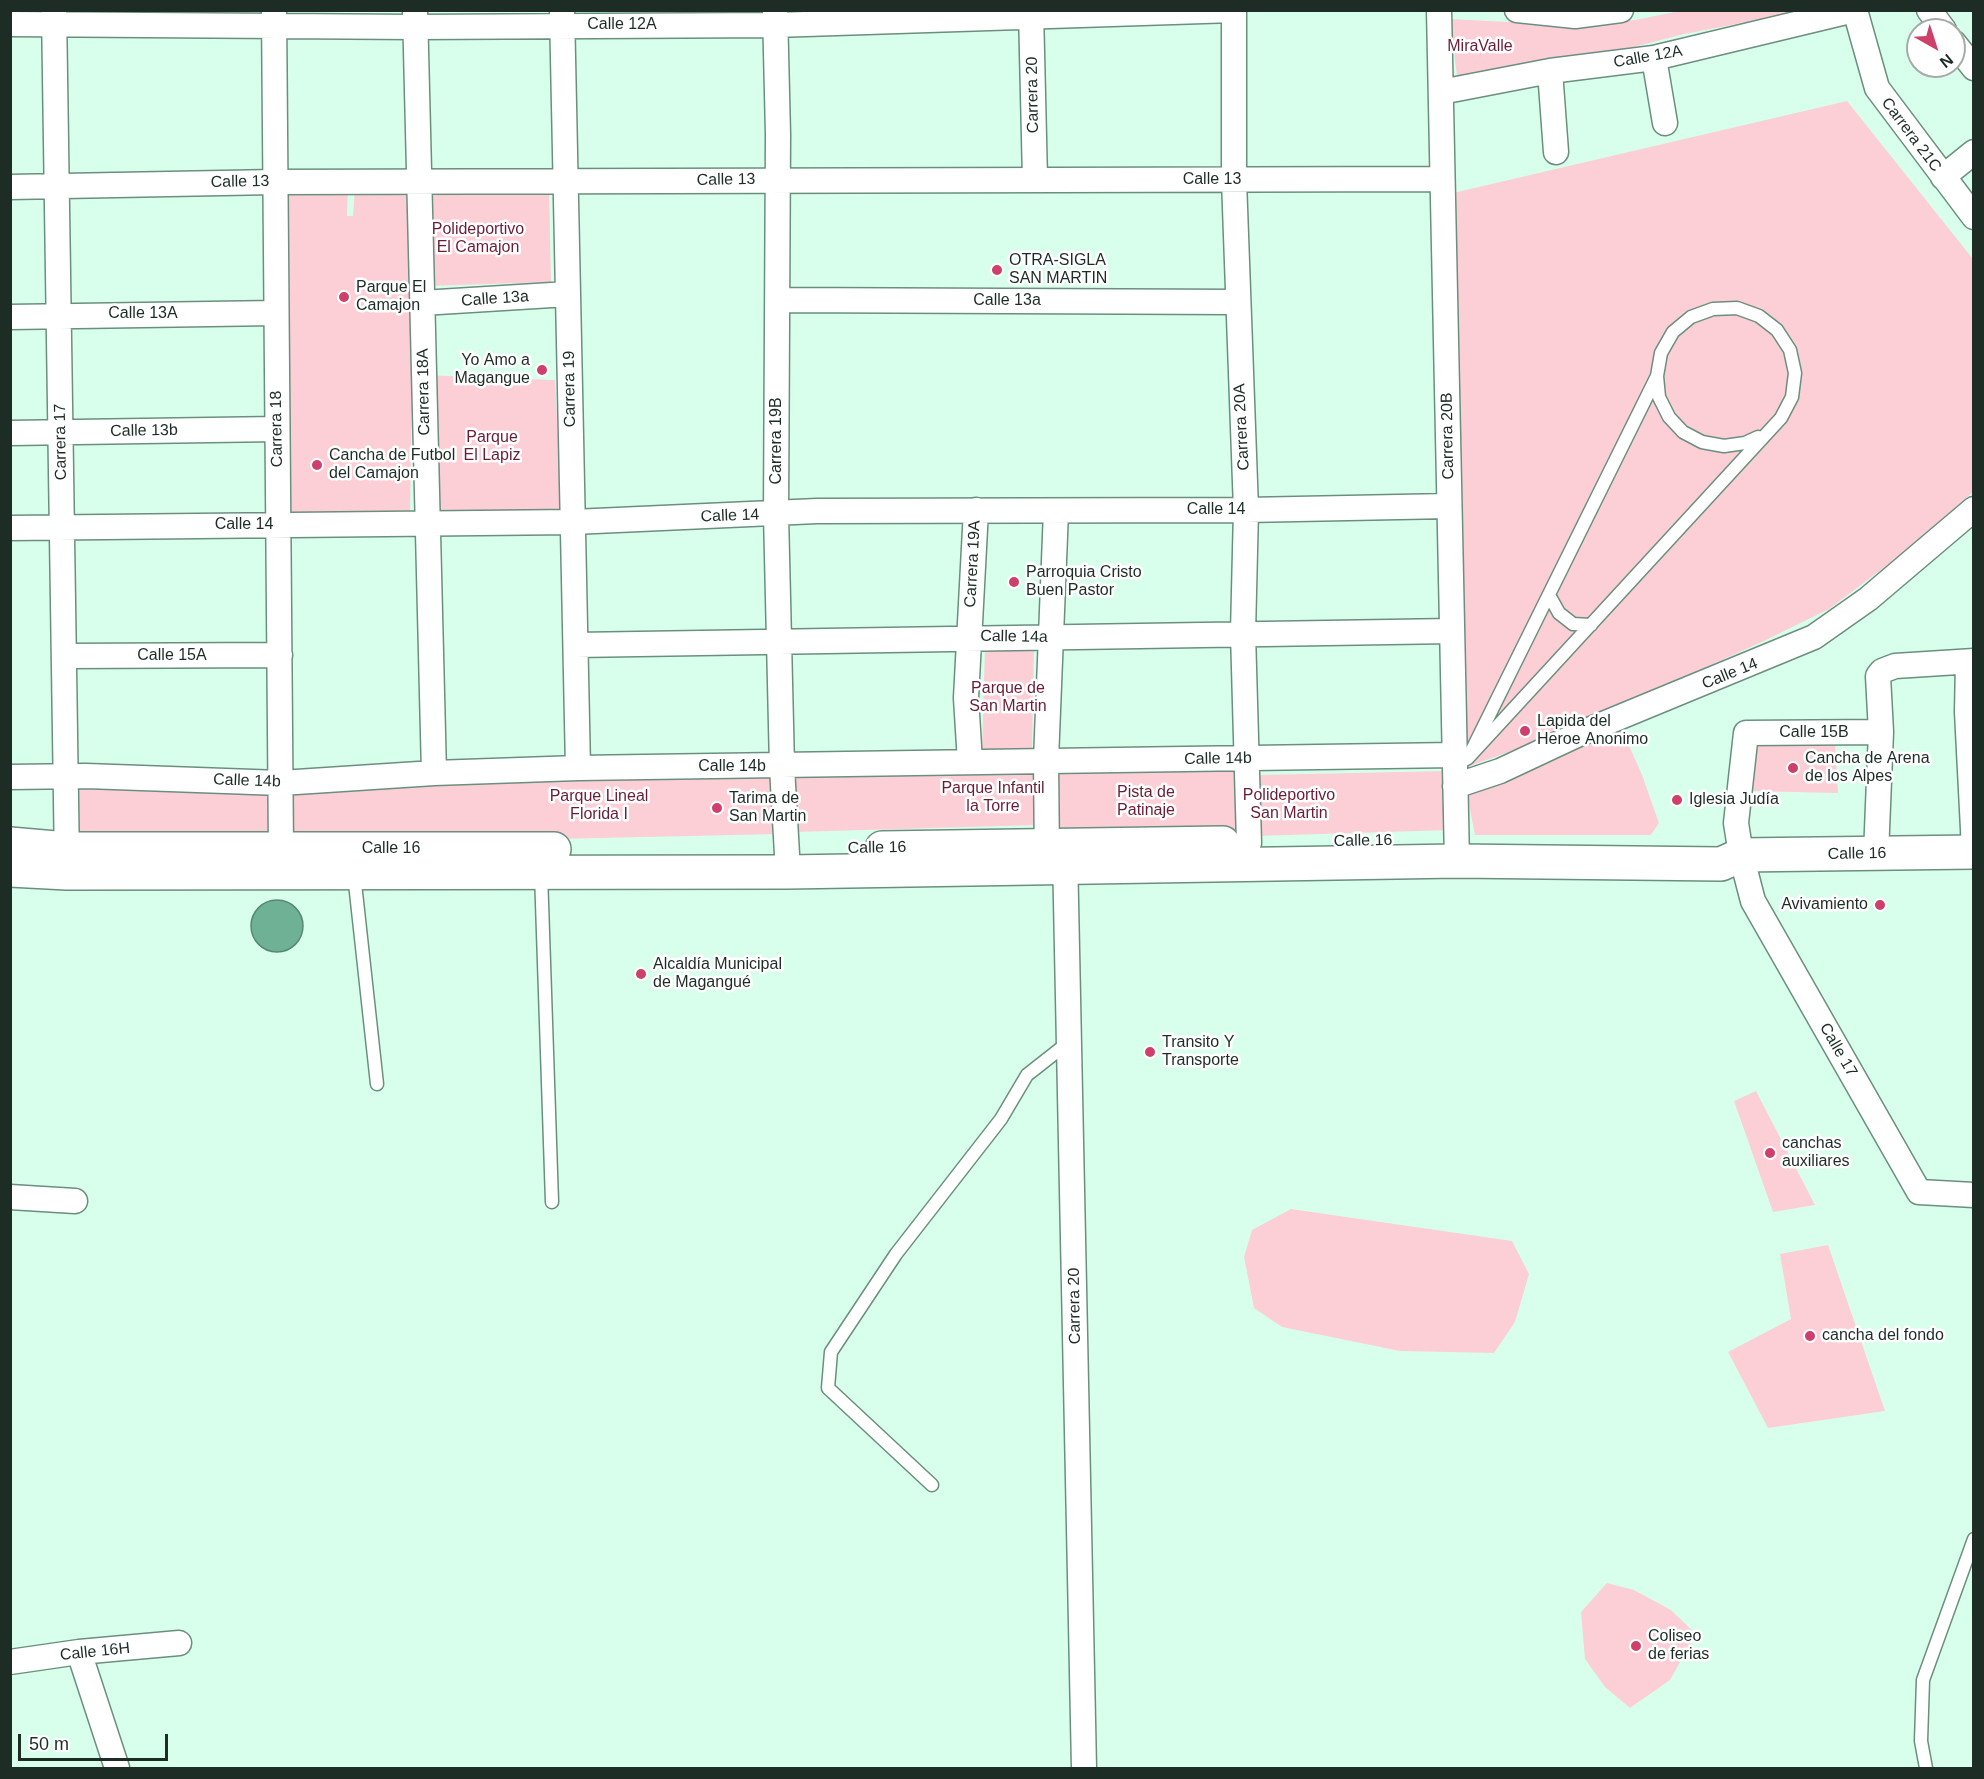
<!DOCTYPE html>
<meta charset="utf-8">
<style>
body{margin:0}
#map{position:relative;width:1984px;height:1779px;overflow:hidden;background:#d8ffec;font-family:Arial,sans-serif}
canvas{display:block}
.frame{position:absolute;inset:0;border:12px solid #1d2c25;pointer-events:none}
.north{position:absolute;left:1906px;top:18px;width:60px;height:60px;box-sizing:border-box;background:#fff;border:2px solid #a5aba8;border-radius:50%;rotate:141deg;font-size:16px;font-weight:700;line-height:24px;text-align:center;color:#1d2c25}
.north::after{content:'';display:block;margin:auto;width:21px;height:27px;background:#ce406b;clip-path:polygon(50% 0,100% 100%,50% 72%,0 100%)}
.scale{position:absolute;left:18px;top:1734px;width:150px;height:27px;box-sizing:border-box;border:3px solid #1d2c25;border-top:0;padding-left:8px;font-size:18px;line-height:21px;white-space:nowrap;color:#1d2c25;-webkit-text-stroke:4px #fff;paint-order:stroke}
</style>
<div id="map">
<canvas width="1984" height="1779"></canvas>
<div class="frame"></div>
<div class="north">N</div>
<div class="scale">50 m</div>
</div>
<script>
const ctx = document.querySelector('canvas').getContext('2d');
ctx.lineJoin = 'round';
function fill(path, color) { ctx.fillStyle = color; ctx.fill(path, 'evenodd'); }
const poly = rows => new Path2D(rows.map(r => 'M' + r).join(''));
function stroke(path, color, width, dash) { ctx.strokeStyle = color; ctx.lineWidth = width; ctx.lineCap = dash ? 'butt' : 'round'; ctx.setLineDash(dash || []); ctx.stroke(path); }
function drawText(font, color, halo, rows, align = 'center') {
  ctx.font = font + ' Arial,sans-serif'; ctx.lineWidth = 5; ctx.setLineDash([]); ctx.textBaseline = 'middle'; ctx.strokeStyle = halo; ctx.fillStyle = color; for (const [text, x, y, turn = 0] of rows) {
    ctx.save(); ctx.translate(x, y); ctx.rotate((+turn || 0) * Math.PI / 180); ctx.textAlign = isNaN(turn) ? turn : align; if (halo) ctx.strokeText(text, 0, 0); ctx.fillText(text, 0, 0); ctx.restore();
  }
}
fill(poly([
 [1680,11,1805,11,1684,34,1595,57,1457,76,1450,19,1567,25,1635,20],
 [1847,101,1973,259,1973,492,1898,557,1829,609,1764,641,1558,734,1462,769,1453,193],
 [275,185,348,187,347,216,353,216,355,187,415,186,410,516,286,518],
 [549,190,551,282,427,286,422,196],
 [422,375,555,380,562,514,429,523],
 [985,647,1034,648,1032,752,982,751],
 [1620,725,1642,775,1659,823,1651,835,1475,835,1466,789],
 [1835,743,1838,793,1749,791,1750,744],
 [1238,762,1239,814,1234,840,1054,842,1053,764],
 [1037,768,1037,825,795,832,795,777],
 [1446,771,1451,830,1257,836,1258,775],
 [775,773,779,834,286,845,75,842,72,784],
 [1756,1091,1815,1205,1773,1212,1734,1101],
 [1291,1209,1512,1241,1529,1274,1515,1322,1494,1353,1400,1351,1282,1327,1254,1308,1244,1257,1252,1230],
 [1828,1245,1885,1411,1768,1428,1728,1352,1791,1319,1780,1254],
 [1607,1583,1634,1590,1671,1610,1696,1634,1670,1680,1630,1708,1605,1687,1585,1659,1581,1612]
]), '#fccfd7');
const water = poly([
 '251 926a26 26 0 1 1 52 0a26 26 0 1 1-52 0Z'
]);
fill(water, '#6fb194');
stroke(water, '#568973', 1.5);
const service = poly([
 [1657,376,1659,397,1669,417,1683,432,1702,442,1724,446,1745,443,1758,437],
 [1549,595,1559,613,1573,624,1591,625],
 [1454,766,1468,758,1781,418,1792,397,1795,373,1790,350,1777,330,1759,316,1737,308,1713,309,1691,317,1673,332,1661,353,1657,376,1468,758],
 [541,873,552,1202],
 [354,874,377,1084],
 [932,1485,828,1388,831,1352,896,1254,1001,1119,1027,1075,1069,1042],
 [1926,1768,1921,1741,1923,1680,1974,1539]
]);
const minor = poly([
 [54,10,67,865],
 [274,10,281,848],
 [415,10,434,773],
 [562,10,578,768],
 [775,10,778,135,776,514,782,767,788,872],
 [1031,10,1035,180],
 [1439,10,1457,861],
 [1517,10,1575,16,1621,10],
 [1855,10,1877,88,1974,217],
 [1929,10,1944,30],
 [10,24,415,27,775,25,1234,10,1234,180,1246,510,1243,633,1249,843],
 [1954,43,1974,68],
 [1654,58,1665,123],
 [1550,71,1556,152],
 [1441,92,1550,71,1654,58,1854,10],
 [1943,177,1974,152],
 [10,187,275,182,1442,179],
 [778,300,1237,302],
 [422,303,568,294],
 [10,317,276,313],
 [10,433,277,429],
 [10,528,573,522,817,511,1246,510,1449,506],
 [576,645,1452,631],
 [64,656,280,655],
 [1968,662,1967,712,1974,849],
 [1881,732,1746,733,1736,823,1741,855,1753,901,1919,1192,1974,1195],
 [970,762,966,698,976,510],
 [10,777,86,776,281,783,434,773,578,768,1454,755],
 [1455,786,1500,771,1579,734,1814,637,1868,599,1974,509],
 [1065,853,1084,1768],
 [1876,854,1881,732,1878,676,1882,671,1895,666,1974,661],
 [1047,860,1046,760,1056,511],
 [10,1197,75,1201],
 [79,1652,117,1768],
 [10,1662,79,1652,179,1643]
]);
const trunk = poly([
 [10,844,67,849,554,849],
 [882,848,1223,843],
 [10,870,67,873,788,872,1457,861,1721,864,1741,855,1974,852]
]);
stroke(service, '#6b8f7e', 15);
stroke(minor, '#6b8f7e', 27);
stroke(trunk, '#6b8f7e', 36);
stroke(service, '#fff', 12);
stroke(minor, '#fff', 24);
stroke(trunk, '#fff', 33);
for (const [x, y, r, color] of [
 [997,270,6,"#ce406b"],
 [344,297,6,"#ce406b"],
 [542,370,6,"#ce406b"],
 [317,465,6,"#ce406b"],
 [1014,582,6,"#ce406b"],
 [1525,731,6,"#ce406b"],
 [1793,768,6,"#ce406b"],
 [1677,800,6,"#ce406b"],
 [717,808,6,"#ce406b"],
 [1880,905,6,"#ce406b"],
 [641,974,6,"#ce406b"],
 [1150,1052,6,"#ce406b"],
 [1770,1153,6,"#ce406b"],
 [1810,1336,6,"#ce406b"],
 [1636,1646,6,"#ce406b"]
]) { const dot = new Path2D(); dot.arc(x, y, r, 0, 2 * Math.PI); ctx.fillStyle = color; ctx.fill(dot); stroke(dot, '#fff', 2); }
drawText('16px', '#1d2c25', '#fff', [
 ["Calle 12A",622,25],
 ["Calle 12A",1648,57,-10],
 ["Carrera 20",1033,95,-91],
 ["Carrera 21C",1911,135,53],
 ["Calle 13",726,180,-1],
 ["Calle 13",1212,180],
 ["Calle 13",240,182,-1],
 ["Calle 13a",495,299,-4],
 ["Calle 13a",1007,301],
 ["Calle 13A",143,314],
 ["Carrera 19",570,389,-91],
 ["Carrera 18A",424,392,-91],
 ["Carrera 20A",1242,427,-93],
 ["Carrera 18",277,429,-91],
 ["Calle 13b",144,431,-1],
 ["Carrera 20B",1448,436,-91],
 ["Carrera 19B",777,441,-90],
 ["Carrera 17",61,442,-91],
 ["Calle 14",1216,510],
 ["Calle 14",730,516,-2],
 ["Calle 14",244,525],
 ["Carrera 19A",973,564,-87],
 ["Calle 14a",1014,637,1],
 ["Calle 15A",172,656],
 ["Calle 14",1730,674,-22],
 ["Calle 15B",1814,733],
 ["Calle 14b",1218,759,-1],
 ["Calle 14b",732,767],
 ["Calle 14b",247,781,2],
 ["Calle 16",1363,841,-1],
 ["Calle 16",877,848,-1],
 ["Calle 16",391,849],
 ["Calle 16",1857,854,-1],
 ["Calle 17",1838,1050,60],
 ["Carrera 20",1075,1306,-91],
 ["Calle 16H",95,1652,-6]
]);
drawText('16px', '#6a1d34', '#fff', [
 ["MiraValle",1480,47],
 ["Polideportivo",478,230],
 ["El Camajon",478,248],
 ["Parque",492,438],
 ["El Lapiz",492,456],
 ["Parque de",1008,689],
 ["San Martin",1008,707],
 ["Parque Infantil",993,789],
 ["la Torre",993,807],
 ["Pista de",1146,793],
 ["Patinaje",1146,811],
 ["Polideportivo",1289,796],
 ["San Martin",1289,814],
 ["Parque Lineal",599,797],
 ["Florida I",599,815]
]);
drawText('16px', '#1d2c25', '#fff', [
 ["OTRA-SIGLA",1009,261],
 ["SAN MARTIN",1009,279],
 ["Parque El",356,288],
 ["Camajon",356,306],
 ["Yo Amo a",530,361,"right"],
 ["Magangue",530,379,"right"],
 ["Cancha de Futbol",329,456],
 ["del Camajon",329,474],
 ["Parroquia Cristo",1026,573],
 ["Buen Pastor",1026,591],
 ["Lapida del",1537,722],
 ["Heroe Anonimo",1537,740],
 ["Cancha de Arena",1805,759],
 ["de los Alpes",1805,777],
 ["Tarima de",729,799],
 ["San Martin",729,817],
 ["Iglesia Judía",1689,800],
 ["Avivamiento",1868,905,"right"],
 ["Alcaldía Municipal",653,965],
 ["de Magangué",653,983],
 ["Transito Y",1162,1043],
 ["Transporte",1162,1061],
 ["canchas",1782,1144],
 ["auxiliares",1782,1162],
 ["cancha del fondo",1822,1336],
 ["Coliseo",1648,1637],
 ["de ferias",1648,1655]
], 'left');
</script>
